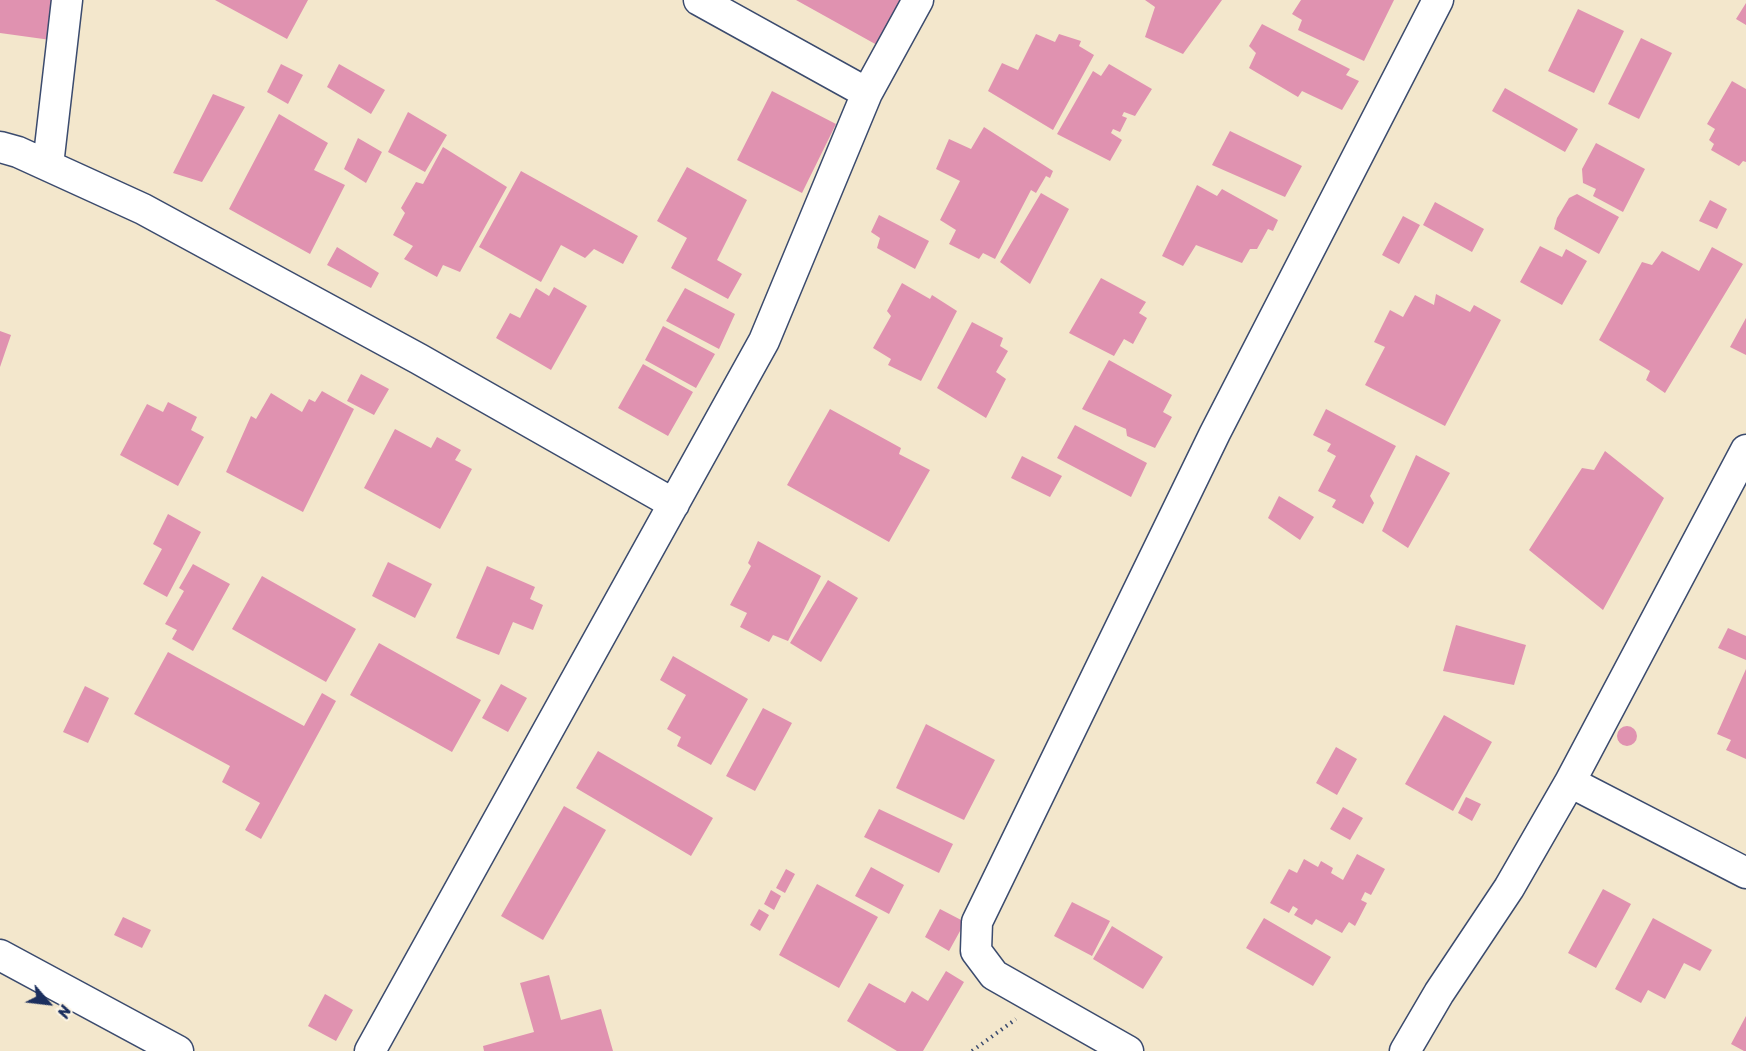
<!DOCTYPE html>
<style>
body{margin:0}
#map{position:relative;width:1746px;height:1051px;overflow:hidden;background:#f3e7cc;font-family:Sriracha,sans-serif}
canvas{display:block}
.north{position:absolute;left:18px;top:973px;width:60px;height:60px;-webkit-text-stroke:4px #fcf5e5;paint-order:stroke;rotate:118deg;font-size:16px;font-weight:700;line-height:24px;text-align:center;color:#1b2f5e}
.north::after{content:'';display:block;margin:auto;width:21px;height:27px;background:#1b2f5e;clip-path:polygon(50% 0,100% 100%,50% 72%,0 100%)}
</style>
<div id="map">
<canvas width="1746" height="1051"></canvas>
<div class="north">N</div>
</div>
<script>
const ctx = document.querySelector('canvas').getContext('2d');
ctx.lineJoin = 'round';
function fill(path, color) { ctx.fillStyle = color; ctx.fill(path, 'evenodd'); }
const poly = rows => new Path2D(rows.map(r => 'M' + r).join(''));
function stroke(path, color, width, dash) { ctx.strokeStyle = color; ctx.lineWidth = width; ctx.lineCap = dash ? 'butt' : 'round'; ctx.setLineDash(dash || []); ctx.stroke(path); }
fill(poly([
 [0,0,63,0,58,41,0,33],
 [215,0,308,0,287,39],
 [796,0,902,0,877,45],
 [1145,0,1222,0,1183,54,1145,37,1155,7],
 [1301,0,1394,0,1364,61,1298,30,1302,20,1292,14],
 [1746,3,1746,25,1736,19],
 [1578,9,1624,31,1594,93,1548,71],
 [1262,24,1350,69,1346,75,1359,81,1342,110,1302,91,1298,97,1249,68,1256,53,1249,46],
 [1036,34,1055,42,1059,34,1081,41,1079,46,1094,55,1053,130,988,91,1002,63,1018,70],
 [1641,38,1672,53,1639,119,1608,104],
 [281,64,303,75,288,104,267,92],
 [339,64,385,90,371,114,327,87],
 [1109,64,1152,89,1135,116,1124,112,1122,116,1127,118,1120,132,1113,129,1111,133,1122,140,1110,161,1057,134,1093,71,1101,76],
 [1732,81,1746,89,1746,162,1743,161,1739,166,1711,150,1714,144,1709,140,1715,129,1707,124],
 [1505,88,1578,129,1565,152,1492,111],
 [772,91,836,124,802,193,737,160],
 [213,94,245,107,202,182,173,173],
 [408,112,447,135,425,172,388,152],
 [279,114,328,143,314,170,345,185,310,254,229,209],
 [984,127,1053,171,1050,178,1046,176,1036,193,1031,190,995,259,983,253,979,259,949,244,956,230,940,220,960,181,936,169,949,139,971,149],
 [1230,131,1302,166,1285,197,1212,165],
 [358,138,382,152,366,183,344,169],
 [1596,143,1645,169,1623,212,1593,196,1596,189,1583,183,1582,169],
 [443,147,507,187,460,272,443,265,437,277,404,259,413,246,393,235,405,213,401,208,416,182,423,184],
 [687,167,747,200,717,260,742,274,728,299,671,268,687,238,657,221],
 [521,171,638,236,623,264,594,249,585,258,561,245,541,282,479,247],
 [1197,185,1217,196,1222,189,1278,220,1273,231,1268,229,1257,249,1250,249,1242,263,1196,245,1183,266,1162,256],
 [1041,193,1069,209,1030,284,1000,262],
 [1577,194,1619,217,1599,254,1554,229,1557,218,1569,198],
 [1710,200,1727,209,1717,229,1699,221],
 [1435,202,1484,229,1472,252,1423,225],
 [879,215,929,241,915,269,877,248,880,238,871,232],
 [1403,216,1420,225,1399,264,1382,255],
 [1540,246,1562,257,1566,249,1587,261,1562,305,1520,282],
 [337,247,379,273,371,288,327,265],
 [1712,247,1743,264,1665,393,1646,380,1650,371,1599,340,1642,262,1652,265,1662,251,1699,271],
 [1101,278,1146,302,1139,313,1147,318,1133,344,1124,339,1114,356,1069,333],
 [902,283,930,299,932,295,957,311,921,381,888,365,891,359,873,348,891,316,887,311],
 [554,287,587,306,551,370,496,338,510,313,520,318,536,288,549,296],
 [685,288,735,314,719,349,666,321],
 [1436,294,1470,312,1474,305,1501,320,1445,426,1365,385,1385,347,1374,342,1390,310,1403,317,1415,295,1434,305],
 [1746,318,1746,355,1730,347],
 [972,322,1003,338,1000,346,1008,351,996,372,1006,379,986,418,937,388],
 [663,326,715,354,696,388,645,360],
 [0,331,11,335,0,367],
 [1109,360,1172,395,1163,412,1172,417,1155,448,1127,436,1126,429,1082,409],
 [643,364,693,392,668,436,618,408],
 [361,374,389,389,374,415,347,401],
 [322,391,354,409,303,512,226,472,251,416,256,419,271,393,302,412,309,399,315,402],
 [168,402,197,417,191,430,204,437,178,486,120,455,147,404,163,412],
 [830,409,901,448,899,454,930,470,889,542,787,485],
 [1326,409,1396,446,1370,496,1374,503,1363,524,1332,507,1336,500,1318,491,1336,456,1327,451,1331,444,1313,435],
 [1075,425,1147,463,1131,497,1057,458],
 [395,429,431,448,437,437,461,450,455,460,472,469,440,529,364,488],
 [1605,451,1664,498,1603,610,1529,550,1582,468,1594,470],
 [1416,455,1450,473,1408,548,1382,531],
 [1022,456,1062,476,1050,497,1011,478],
 [1279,496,1314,517,1300,540,1268,518],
 [168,514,201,532,167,597,143,584,162,549,153,544],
 [758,541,821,576,788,641,773,635,769,642,740,627,747,613,730,605,751,566,748,563],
 [388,562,432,584,415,618,372,596],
 [193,564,230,584,193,651,172,639,177,630,165,624,184,591,179,588],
 [487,566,535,587,530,599,543,605,533,630,513,622,499,655,456,638],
 [262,576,356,629,326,682,232,629],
 [828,580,858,598,821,662,790,643],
 [1456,625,1526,645,1514,685,1443,671],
 [1728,628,1746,636,1746,660,1718,648],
 [379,643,481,700,452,752,350,695],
 [168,652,304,726,322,693,336,701,261,839,245,830,260,803,222,782,230,766,134,714],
 [673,656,748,699,711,765,677,746,681,737,667,729,686,695,660,680],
 [1746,669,1746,759,1726,750,1731,740,1717,734],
 [501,684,527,698,508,732,482,718],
 [85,686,109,698,88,743,63,732],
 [763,708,792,723,755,791,726,776],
 [1444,715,1492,742,1453,811,1405,784],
 [926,724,995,760,964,820,896,788],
 '1617 736a10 10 0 1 1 20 0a10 10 0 1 1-20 0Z',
 [1336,747,1357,759,1337,795,1316,783],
 [598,751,713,818,691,856,576,788],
 [1466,797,1481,804,1472,821,1458,813],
 [564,806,606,830,543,940,501,916],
 [1343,807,1363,818,1350,840,1330,829],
 [879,809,953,844,939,873,864,837],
 [1357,854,1385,869,1371,895,1365,892,1361,900,1367,903,1355,926,1349,922,1342,933,1316,919,1312,925,1294,915,1298,909,1293,906,1289,913,1270,903,1289,869,1297,873,1304,859,1318,867,1321,861,1333,868,1331,873,1343,880],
 [871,867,904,885,889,914,855,896],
 [786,869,795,874,785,893,776,888],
 [817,884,878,917,839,988,779,955],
 [1603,889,1631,904,1596,968,1568,953],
 [771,890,781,896,774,910,764,904],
 [1072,902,1110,921,1092,956,1054,936],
 [759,909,769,915,760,931,750,925],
 [940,909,965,922,949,951,925,937],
 [123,917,151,930,142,948,114,935],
 [1264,918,1331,957,1313,986,1246,948],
 [1653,918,1712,950,1700,971,1684,963,1665,999,1648,990,1641,1003,1615,989],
 [1112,926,1163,957,1143,989,1093,959],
 [946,971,964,982,923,1051,897,1051,847,1021,869,983,905,1003,912,991,928,1001],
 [549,975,561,1020,601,1009,613,1051,484,1051,483,1046,534,1032,520,983],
 [325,994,353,1010,336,1041,308,1026],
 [1746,1016,1746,1051,1744,1051,1731,1044]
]), '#e092b0');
const minor = poly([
 [699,0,867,93],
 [0,147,18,152,143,209,419,359,674,504],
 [48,165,67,0],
 [1570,782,1746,873],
 [0,955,178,1051],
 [370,1051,764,341,867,93,918,0],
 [1128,1051,994,975,976,951,977,922,1215,433,1438,0],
 [1405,1051,1439,993,1509,888,1570,782,1746,450]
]);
stroke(minor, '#3b4b6e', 33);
stroke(poly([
 [972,1051,1016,1019]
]), '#3b4b6e', 4, [1.5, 4.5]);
stroke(minor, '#fff', 30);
</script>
